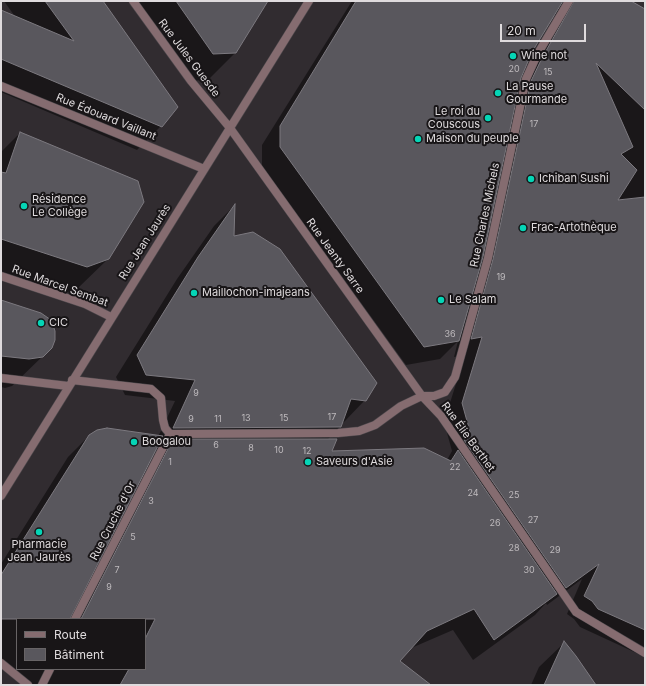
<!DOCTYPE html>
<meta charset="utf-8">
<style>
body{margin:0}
#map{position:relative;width:646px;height:686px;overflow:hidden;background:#312c30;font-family:Inter,sans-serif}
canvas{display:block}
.frame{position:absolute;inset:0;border:2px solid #dfdbdd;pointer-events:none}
.legend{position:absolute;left:16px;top:618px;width:130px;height:52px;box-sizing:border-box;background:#181517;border:1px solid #686466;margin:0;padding:5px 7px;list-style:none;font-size:12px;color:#dfdbdd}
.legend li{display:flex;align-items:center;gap:8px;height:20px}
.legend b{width:20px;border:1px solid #686466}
.scale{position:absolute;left:500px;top:24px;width:86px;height:18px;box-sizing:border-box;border:2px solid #dfdbdd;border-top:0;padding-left:5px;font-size:12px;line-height:14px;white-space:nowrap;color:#dfdbdd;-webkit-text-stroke:3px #181517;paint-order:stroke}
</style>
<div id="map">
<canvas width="646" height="686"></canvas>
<div class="frame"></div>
<ul class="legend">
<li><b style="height:5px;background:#856c70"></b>Route</li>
<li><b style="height:11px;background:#59575d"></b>Bâtiment</li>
</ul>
<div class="scale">20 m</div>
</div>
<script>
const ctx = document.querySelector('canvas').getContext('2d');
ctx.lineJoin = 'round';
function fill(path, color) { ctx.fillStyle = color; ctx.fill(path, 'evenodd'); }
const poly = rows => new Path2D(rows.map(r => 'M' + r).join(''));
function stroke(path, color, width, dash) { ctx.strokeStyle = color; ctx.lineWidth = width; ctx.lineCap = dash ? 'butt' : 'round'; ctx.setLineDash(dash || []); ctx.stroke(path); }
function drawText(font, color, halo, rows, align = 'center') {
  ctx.font = font + ' Inter,sans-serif'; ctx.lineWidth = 4; ctx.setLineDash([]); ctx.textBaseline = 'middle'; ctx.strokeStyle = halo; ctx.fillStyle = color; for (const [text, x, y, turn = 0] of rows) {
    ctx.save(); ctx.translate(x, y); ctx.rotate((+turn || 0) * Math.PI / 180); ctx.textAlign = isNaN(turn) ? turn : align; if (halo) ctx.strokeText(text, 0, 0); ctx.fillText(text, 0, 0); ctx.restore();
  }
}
fill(poly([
 [4,1,103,1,161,126,137,150,1,92,1,11,16,18],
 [129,1,267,1,235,53,208,80,186,81],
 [352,1,629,1,645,23,645,657,580,627,574,619,567,614,582,579,547,605,546,603,535,615,473,660,453,630,409,649,399,662,429,685,31,685,1,668,1,564,68,457,89,436,158,437,175,401,125,395,116,377,177,279,214,226,234,206,233,237,365,400,344,422,342,421,340,427,327,440,330,452,447,460,452,451,444,422,465,355,454,357,458,341,440,359,406,365,262,166,262,145],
 [553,15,556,16,518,90,520,77,531,52],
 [155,449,165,449,72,619,145,619,145,669,17,669,17,619,69,619],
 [20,133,108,259,78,288,57,296,1,277,1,152],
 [1,301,47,352,12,386,5,388,1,387],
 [564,643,595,685,531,685,539,667]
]), '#0007');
const building = poly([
 [45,1,103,1,178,107,162,127,1,59,1,10,74,41,45,1],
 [176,1,268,1,236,53,213,54,176,1],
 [356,1,563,1,532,52,521,78,483,257,459,341,424,347,280,147,280,126,356,1],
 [574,1,631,1,645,9,645,110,596,63,633,147,621,154,637,170,618,200,645,197,645,630,598,609,592,601,584,596,599,564,566,588,464,440,470,432,462,403,482,337,471,339,493,259,531,81,542,58,574,1],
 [20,132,138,181,144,202,109,259,87,267,1,239,1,172,6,173,20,132],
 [235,204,234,236,253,232,280,249,377,383,366,401,351,399,341,427,173,428,195,380,146,375,137,355,198,257,235,204],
 [1,300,41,313,51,320,55,331,55,340,52,348,43,357,29,359,1,356,1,300],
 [107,428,163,436,70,619,1,619,1,575,89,435,97,430,107,428],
 [173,439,337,439,332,451,424,448,451,461,458,450,557,594,494,640,474,609,427,631,400,661,431,685,120,685,129,669,145,669,145,639,155,619,81,619,173,439],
 [564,641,576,656,596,685,544,685,564,641]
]);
fill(building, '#59575d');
stroke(building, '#7c797f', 1);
const pedestrian = poly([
 [75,619,170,434],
 [1,663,28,685],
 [42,685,50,669]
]);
const minor = poly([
 [133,1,191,81,230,128,422,396,441,416,576,612,645,653],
 [1,86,204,169],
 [1,276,85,304,111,317],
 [1,378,68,386],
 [72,380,151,389,161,398,163,420,165,428,170,434,338,433,359,431,375,425,401,406,422,396,434,396,445,392,455,377,488,258,526,79,537,55,569,1],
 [1,496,309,1]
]);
stroke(pedestrian, '#4d484c', 9);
stroke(minor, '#4d484c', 9);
stroke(pedestrian, '#856c70', 8);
stroke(minor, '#856c70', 8);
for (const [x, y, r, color] of [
 [513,56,4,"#05d5b6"],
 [498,93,4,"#05d5b6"],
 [488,118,4,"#05d5b6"],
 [418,139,4,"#05d5b6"],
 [531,179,4,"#05d5b6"],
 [24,206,4,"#05d5b6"],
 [523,228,4,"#05d5b6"],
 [194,293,4,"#05d5b6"],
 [441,300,4,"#05d5b6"],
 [41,323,4,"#05d5b6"],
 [134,442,4,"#05d5b6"],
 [308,462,4,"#05d5b6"],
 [39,532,4,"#05d5b6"]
]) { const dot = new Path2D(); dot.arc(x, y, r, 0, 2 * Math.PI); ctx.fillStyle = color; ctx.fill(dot); stroke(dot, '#181517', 1.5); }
drawText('9px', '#bebabd', null, [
 ["20",514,69],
 ["15",548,72],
 ["17",534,124],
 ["19",501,277],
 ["36",450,334],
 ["9",196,393],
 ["17",332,417],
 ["13",246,418],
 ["15",284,418],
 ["9",191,419],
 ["11",218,419],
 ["6",216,445],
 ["8",251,448],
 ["10",279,450],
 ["12",307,451],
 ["1",170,462],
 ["22",455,467],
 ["24",473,493],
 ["25",514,495],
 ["3",151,501],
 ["27",533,520],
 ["26",495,523],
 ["5",133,537],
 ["28",514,548],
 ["29",555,550],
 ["7",117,570],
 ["30",529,570],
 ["9",109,587]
]);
drawText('11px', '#dfdbdd', '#181517', [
 ["Wine not",521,56],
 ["La Pause",506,87],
 ["Gourmande",506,100],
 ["Le roi du",480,112,"right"],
 ["Couscous",480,125,"right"],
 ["Maison du peuple",426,139],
 ["Ichiban Sushi",539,179],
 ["Résidence",32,200],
 ["Le Collège",32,213],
 ["Frac-Artothèque",531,228],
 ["Maillochon-imajeans",202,293],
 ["Le Salam",449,300],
 ["CIC",49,323],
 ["Boogalou",142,442],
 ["Saveurs d'Asie",316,462],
 ["Pharmacie",39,545,"center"],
 ["Jean Jaurès",39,558,"center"]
], 'left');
drawText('11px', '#dfdbdd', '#181517', [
 ["Rue Jules Guesde",189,58,53],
 ["Rue Édouard Vaillant",106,117,22],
 ["Rue Charles Michels",485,215,-78],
 ["Rue Jean Jaurès",145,242,-58],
 ["Rue Jeanty Sarre",335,256,54],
 ["Rue Marcel Sembat",60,286,20],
 ["Rue Élie Berthet",468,437,54],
 ["Rue Cruche d'Or",113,521,-63]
]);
</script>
